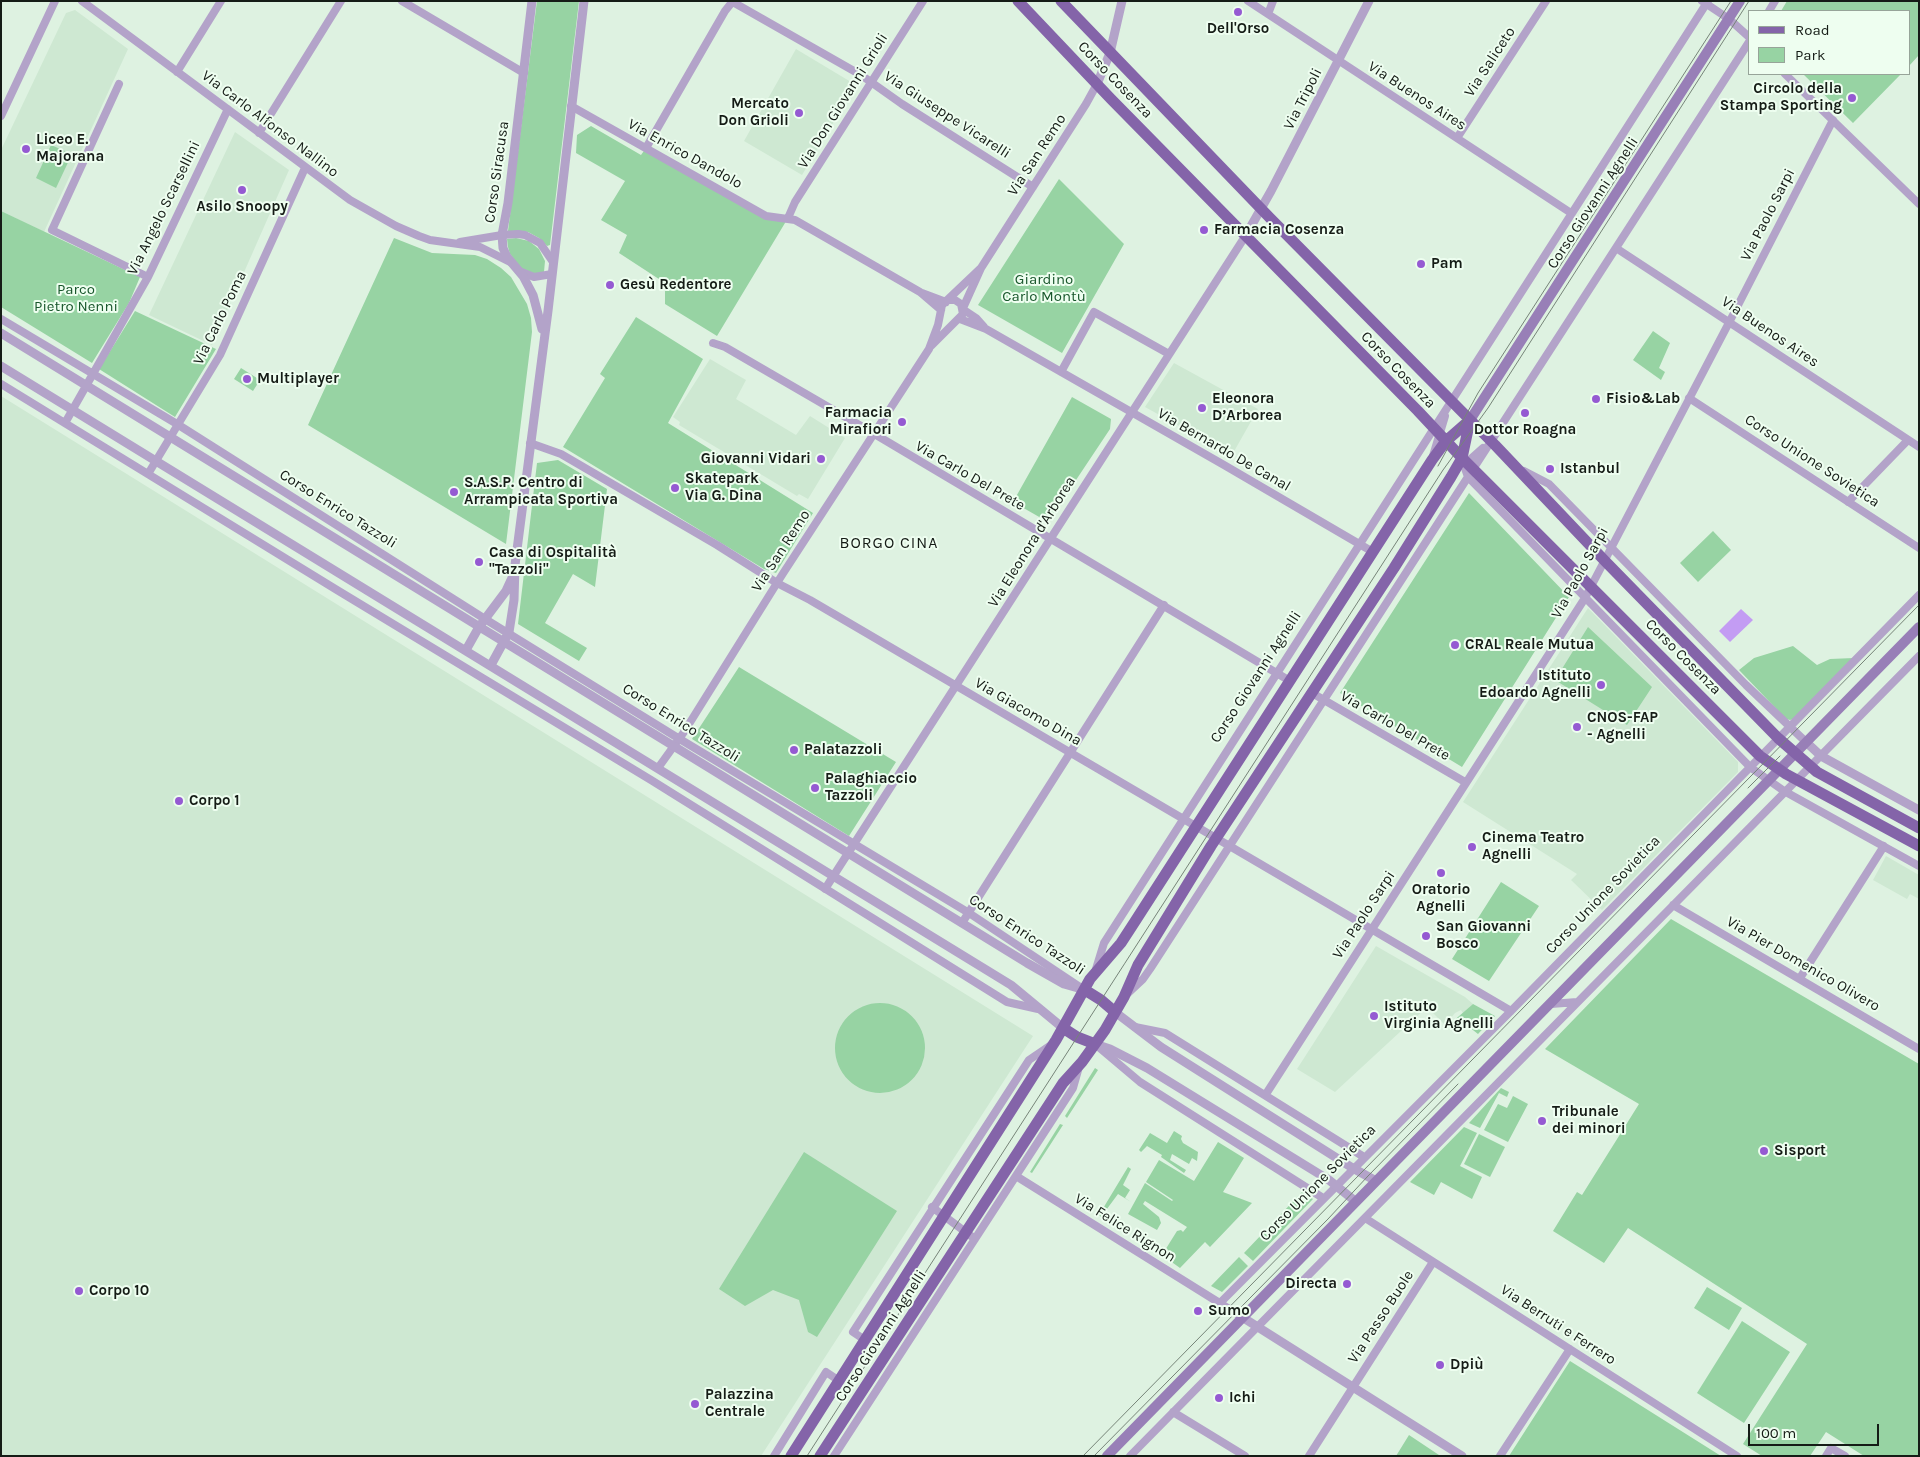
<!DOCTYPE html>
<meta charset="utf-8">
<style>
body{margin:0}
#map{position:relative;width:1920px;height:1457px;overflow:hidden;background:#def2e1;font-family:Karla,sans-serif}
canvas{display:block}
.frame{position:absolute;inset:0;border:2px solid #151c16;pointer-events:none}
.legend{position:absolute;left:1748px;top:10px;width:162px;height:65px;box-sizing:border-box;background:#eefef0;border:1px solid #97a499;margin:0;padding:6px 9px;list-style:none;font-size:15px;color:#151c16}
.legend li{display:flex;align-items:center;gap:10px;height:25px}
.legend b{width:25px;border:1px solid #97a499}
.scale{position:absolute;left:1748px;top:1424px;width:131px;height:22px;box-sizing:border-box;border:2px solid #151c16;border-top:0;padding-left:6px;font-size:15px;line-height:18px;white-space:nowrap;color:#151c16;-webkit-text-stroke:4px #eefef0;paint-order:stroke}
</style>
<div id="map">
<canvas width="1920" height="1457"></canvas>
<div class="frame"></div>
<ul class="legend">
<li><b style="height:6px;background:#8464a9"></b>Road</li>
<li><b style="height:14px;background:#97d3a3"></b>Park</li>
</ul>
<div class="scale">100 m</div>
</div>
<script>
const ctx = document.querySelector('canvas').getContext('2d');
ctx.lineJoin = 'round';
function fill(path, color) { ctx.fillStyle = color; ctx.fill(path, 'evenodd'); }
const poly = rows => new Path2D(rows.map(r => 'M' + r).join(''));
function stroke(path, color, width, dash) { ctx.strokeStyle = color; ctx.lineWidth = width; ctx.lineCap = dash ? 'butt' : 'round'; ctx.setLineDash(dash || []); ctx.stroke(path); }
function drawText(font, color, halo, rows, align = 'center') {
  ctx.font = font + ' Karla,sans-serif'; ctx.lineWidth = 4; ctx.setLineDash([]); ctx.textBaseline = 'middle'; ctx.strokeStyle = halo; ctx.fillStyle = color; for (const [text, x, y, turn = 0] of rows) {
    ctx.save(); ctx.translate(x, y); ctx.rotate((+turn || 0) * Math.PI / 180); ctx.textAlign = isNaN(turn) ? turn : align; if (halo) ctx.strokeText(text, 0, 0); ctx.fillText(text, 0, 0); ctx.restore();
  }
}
fill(poly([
 [75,10,128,49,44,232,1,211,1,150,66,13],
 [796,49,856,85,802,175,744,141],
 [235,132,289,170,212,345,149,315],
 [710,359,746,380,736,399,796,435,810,416,845,438,808,499,799,494,797,496,679,425,680,422,673,417],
 [1174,363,1258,409,1232,455,1145,407],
 [1,396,1033,1036,761,1456,1,1456],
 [1588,608,1738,762,1738,772,1602,910,1571,880,1577,874,1463,802],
 [1886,856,1919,875,1919,899,1910,894,1907,899,1873,880],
 [1376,946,1465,997,1473,1004,1463,1013,1461,1010,1455,1013,1445,1025,1427,1007,1335,1092,1297,1069]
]), '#cee8d2');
fill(poly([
 [537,1,579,1,550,245,547,246,539,238,528,232,508,231],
 [1787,1,1919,1,1919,55,1909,66,1909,11,1781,11],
 [1803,74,1901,74,1853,123],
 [591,126,641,155,646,148,766,216,788,218,717,336,665,304,665,283,619,253,627,235,601,220,625,181,576,153,577,135],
 [51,145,72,154,56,188,36,178],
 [1059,179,1124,244,1062,353,978,305],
 [1,211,140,277,129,303,92,363,1,307],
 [394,238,432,253,475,255,487,259,501,268,511,277,527,304,531,318,532,332,506,544,308,425],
 [516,238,529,241,539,249,545,261,544,272,534,274,522,270,510,254,508,247,507,239],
 [135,311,216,349,175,417,99,369],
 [636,317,703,359,668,423,813,513,776,573,764,569,563,447,605,378,600,374],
 [1653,331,1670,343,1659,368,1665,372,1661,380,1633,360],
 [241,368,260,380,253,391,234,379],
 [1072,397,1111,419,1110,429,1048,522,1013,502],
 [558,460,607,489,595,587,573,574,545,623,587,648,579,661,518,624,537,463],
 [1469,493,1569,597,1462,767,1340,693],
 [1713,531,1731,550,1698,582,1680,563],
 [1588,627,1652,687,1627,725,1555,680],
 [1793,646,1817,665,1830,659,1854,658,1794,719,1790,720,1786,719,1739,670,1754,658],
 [739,667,896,762,849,836,692,739],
 [1501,882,1539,906,1489,981,1452,959],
 [1671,919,1919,1064,1919,1456,1864,1456,1826,1432,1810,1456,1762,1456,1743,1444,1807,1344,1628,1228,1604,1263,1553,1231,1577,1192,1582,1195,1639,1104,1545,1049],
 '835 1048a45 45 0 1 1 90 0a45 45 0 1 1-90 0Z',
 [1473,1004,1495,1016,1478,1034,1464,1023,1455,1033,1451,1023],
 [1095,1068,1098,1070,1067,1118,1065,1116],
 [1501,1088,1509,1092,1507,1097,1499,1093,1480,1128,1469,1123],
 [1513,1096,1528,1104,1508,1142,1484,1130,1498,1104,1507,1108],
 [1060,1124,1063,1125,1032,1173,1030,1172],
 [1464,1127,1477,1133,1460,1166,1482,1177,1472,1199,1441,1182,1434,1195,1410,1182],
 [1174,1131,1182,1136,1181,1139,1183,1143,1198,1152,1197,1161,1192,1158,1189,1164,1172,1154,1170,1160,1186,1170,1184,1173,1161,1157,1162,1155,1147,1146,1141,1152,1139,1150,1150,1133,1167,1143],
 [1479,1134,1505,1147,1490,1177,1464,1164],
 [1218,1142,1244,1158,1223,1192,1252,1203,1210,1247,1205,1242,1180,1268,1162,1255,1177,1231,1181,1230,1183,1232,1187,1227,1145,1201,1143,1204,1159,1217,1161,1223,1157,1230,1128,1214,1145,1183,1172,1201,1173,1200,1146,1182,1159,1160,1194,1181],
 [804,1152,897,1211,817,1337,808,1332,799,1300,773,1290,745,1306,719,1289],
 [1128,1167,1131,1169,1123,1185,1130,1190,1125,1198,1131,1202,1118,1194,1101,1217,1099,1215],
 [1302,1192,1313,1199,1253,1261,1244,1253],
 [1239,1257,1248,1266,1222,1292,1211,1286],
 [1707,1287,1742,1308,1729,1330,1694,1308],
 [1742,1321,1790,1352,1744,1423,1697,1393],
 [1570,1361,1721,1456,1509,1456],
 [1409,1435,1439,1455,1438,1456,1396,1456]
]), '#97d3a3');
fill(poly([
 [1741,609,1753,620,1730,642,1719,631]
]), '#c39cf3');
stroke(poly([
 [82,1,350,200,396,226,419,236,430,240,480,247,510,262],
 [402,1,524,73],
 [731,1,861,75,902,104,1033,187],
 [1248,1,1571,213],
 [1702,1,1729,19,1749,37],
 [1769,11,1775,1],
 [1268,14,1273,1],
 [177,72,221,1],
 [1785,74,1919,204],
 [119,84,52,230,148,277],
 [571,106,766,216,795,220,920,292,941,310],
 [1,116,55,1],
 [259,133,341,1],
 [1457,138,1546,1],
 [646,148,725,11,733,1],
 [788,218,795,202,923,1],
 [460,242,502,235,518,234,525,235,540,243,553,262],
 [1616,248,1919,447],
 [519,271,534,277,552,274],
 [922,293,946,302],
 [963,308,981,268,1086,104,1097,84],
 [964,310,976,318,984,327],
 [1,319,177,424,485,619,678,738,969,913,1083,989],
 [960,319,986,329,1224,465,1373,552],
 [713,343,725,347,861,426,1290,681],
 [931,346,963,314,961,304,955,300,949,300],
 [1061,372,1094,312,1169,354],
 [1,384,337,590,651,780,1007,1002,1038,1009],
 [1689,398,1919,548],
 [65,423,148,277,228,109],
 [530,443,561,454,717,545,777,583,810,600,1511,1011],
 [1433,456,1445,416],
 [1462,460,1468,477,1750,767,1784,791,1919,866],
 [1464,465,1483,448],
 [1524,471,1549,484,1746,685,1806,742],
 [148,474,220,355,305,168],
 [1848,502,1908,440],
 [1312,693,1465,782],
 [658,768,684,732,782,575,929,349,938,325,942,305,981,268],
 [825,889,1246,235],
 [1673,905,1919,1049],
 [962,923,1164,605],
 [1096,969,1104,943,1708,1],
 [1800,978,1884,846],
 [1127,994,1143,979,1150,969,1749,42],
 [1551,1004,1577,1002],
 [1135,1027,1165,1033,1364,1157],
 [1095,1044,1140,1082,1323,1198],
 [1266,1094,1585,598,1734,313,1833,120],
 [1016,1176,1242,1317],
 [932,1207,975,1239],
 [1365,1218,1737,1456],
 [1219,1304,1511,1011,1919,595],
 [865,1340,853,1332,1029,1060,1051,1045],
 [1173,1412,1245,1456],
 [774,1456,826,1372,838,1380],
 [834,1456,1073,1088,1079,1067],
 [1130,1456,1919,656],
 [1309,1456,1433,1262],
 [1500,1456,1570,1349],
 [1826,1456,1831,1448,1845,1456]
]), '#b3a3c9', 8);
stroke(poly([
 [532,1,508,203,502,235,503,248,507,257,523,276,533,295,542,329],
 [1097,84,1110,53,1122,1],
 [1246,235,1271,191,1369,1],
 [1,333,1027,963,1064,984,1085,990],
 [1,366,1011,985,1063,1028],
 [466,650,479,627,506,591,512,578],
 [491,665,509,632,514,600,515,565,548,311,584,1],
 [1806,742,1821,756,1919,810],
 [1115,1012,1161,1047,1351,1167,1376,1181],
 [1095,1044,1110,1049,1147,1068,1329,1180,1355,1201],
 [1242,1317,1462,1456]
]), '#b3a3c9', 9);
stroke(poly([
 [1470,420,1740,1],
 [1107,1456,1919,627]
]), '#987fb7', 10);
stroke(poly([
 [1018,1,1111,99,1418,411,1462,458,1760,756,1786,774,1919,846],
 [1061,1,1270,218,1495,445,1604,560,1778,738,1817,772,1919,828],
 [1085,990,1101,1000,1115,1012],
 [1063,1028,1077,1037,1095,1044],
 [791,1456,1056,1040,1090,979,1121,943,1134,923,1432,460,1446,441,1470,420],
 [820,1456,1063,1083,1082,1062,1105,1030,1124,997,1138,965,1211,846,1394,568,1451,477,1462,458,1470,420]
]), '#8464a9', 11);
stroke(poly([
 [1438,466,1478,393,1731,1],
 [1748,788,1780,756],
 [807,1456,1443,470,1488,408,1749,1],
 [1083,1456,1919,605],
 [1094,1456,1328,1219,1368,1176,1458,1084]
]), '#768478', 1);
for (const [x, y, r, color] of [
 [1238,12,5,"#955ad2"],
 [1852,98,5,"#955ad2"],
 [799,113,5,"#955ad2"],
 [26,149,5,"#955ad2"],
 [242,190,5,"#955ad2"],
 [1204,230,5,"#955ad2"],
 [1421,264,5,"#955ad2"],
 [610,285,5,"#955ad2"],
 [247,379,5,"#955ad2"],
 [1596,399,5,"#955ad2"],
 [1202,408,5,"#955ad2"],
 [1525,413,5,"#955ad2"],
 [902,422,5,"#955ad2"],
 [821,459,5,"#955ad2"],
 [1550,469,5,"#955ad2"],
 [675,488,5,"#955ad2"],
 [454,492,5,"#955ad2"],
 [479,562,5,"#955ad2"],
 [1455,645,5,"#955ad2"],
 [1601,685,5,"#955ad2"],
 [1577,727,5,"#955ad2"],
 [794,750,5,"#955ad2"],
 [815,788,5,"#955ad2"],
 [179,801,5,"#955ad2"],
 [1472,847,5,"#955ad2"],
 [1441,873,5,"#955ad2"],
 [1426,936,5,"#955ad2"],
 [1374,1016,5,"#955ad2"],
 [1542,1121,5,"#955ad2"],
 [1764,1151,5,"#955ad2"],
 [1347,1284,5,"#955ad2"],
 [79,1291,5,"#955ad2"],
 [1198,1311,5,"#955ad2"],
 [1440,1365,5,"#955ad2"],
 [1219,1398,5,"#955ad2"],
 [695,1404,5,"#955ad2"]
]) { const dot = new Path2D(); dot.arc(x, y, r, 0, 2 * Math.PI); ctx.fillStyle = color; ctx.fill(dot); stroke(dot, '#eefef0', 2); }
drawText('bold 15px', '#151c16', '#eefef0', [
 ["Dell'Orso",1238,29,"center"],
 ["Circolo della",1842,89,"right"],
 ["Stampa Sporting",1842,106,"right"],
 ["Mercato",789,104,"right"],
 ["Don Grioli",789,121,"right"],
 ["Liceo E.",36,140],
 ["Majorana",36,157],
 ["Asilo Snoopy",242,207,"center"],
 ["Farmacia Cosenza",1214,230],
 ["Pam",1431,264],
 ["Gesù Redentore",620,285],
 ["Multiplayer",257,379],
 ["Eleonora",1212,399],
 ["D’Arborea",1212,416],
 ["Fisio&Lab",1606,399],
 ["Farmacia",892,413,"right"],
 ["Mirafiori",892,430,"right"],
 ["Dottor Roagna",1525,430,"center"],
 ["Giovanni Vidari",811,459,"right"],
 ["Istanbul",1560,469],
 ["Skatepark",685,479],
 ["Via G. Dina",685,496],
 ["S.A.S.P. Centro di",464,483],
 ["Arrampicata Sportiva",464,500],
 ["Casa di Ospitalità",489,553],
 ["\"Tazzoli\"",489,570],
 ["CRAL Reale Mutua",1465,645],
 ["Istituto",1591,676,"right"],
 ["Edoardo Agnelli",1591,693,"right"],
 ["CNOS-FAP",1587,718],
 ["- Agnelli",1587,735],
 ["Palatazzoli",804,750],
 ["Palaghiaccio",825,779],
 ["Tazzoli",825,796],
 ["Corpo 1",189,801],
 ["Cinema Teatro",1482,838],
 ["Agnelli",1482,855],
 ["Oratorio",1441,890,"center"],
 ["Agnelli",1441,907,"center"],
 ["San Giovanni",1436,927],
 ["Bosco",1436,944],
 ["Istituto",1384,1007],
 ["Virginia Agnelli",1384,1024],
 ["Tribunale",1552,1112],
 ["dei minori",1552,1129],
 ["Sisport",1774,1151],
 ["Directa",1337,1284,"right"],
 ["Corpo 10",89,1291],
 ["Sumo",1208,1311],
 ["Dpiù",1450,1365],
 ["Palazzina",705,1395],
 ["Centrale",705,1412],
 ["Ichi",1229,1398]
], 'left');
drawText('15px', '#151c16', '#eefef0', [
 ["Via Saliceto",1490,62,-57],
 ["Corso Cosenza",1115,80,46],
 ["Via Buenos Aires",1417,96,33],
 ["Via Tripoli",1303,99,-63],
 ["Via Don Giovanni Grioli",843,101,-58],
 ["Via Giuseppe Vicarelli",947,115,33],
 ["Via Carlo Alfonso Nallino",270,124,37],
 ["Via Enrico Dandolo",685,154,29],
 ["Via San Remo",1037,155,-57],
 ["Corso Siracusa",497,172,-82],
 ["Corso Giovanni Agnelli",1593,203,-57],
 ["Via Angelo Scarsellini",164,208,-64],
 ["Via Paolo Sarpi",1768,215,-63],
 ["Via Carlo Poma",220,318,-64],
 ["Via Buenos Aires",1770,332,34],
 ["Corso Cosenza",1398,370,46],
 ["Via Bernardo De Canal",1224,450,30],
 ["Corso Unione Sovietica",1812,461,33],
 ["Via Carlo Del Prete",970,476,30],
 ["Corso Enrico Tazzoli",338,509,32],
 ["Via Eleonora d'Arborea",1032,542,-58],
 ["Via San Remo",781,551,-57],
 ["Via Paolo Sarpi",1580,573,-61],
 ["Corso Cosenza",1683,657,45],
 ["Corso Giovanni Agnelli",1256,677,-57],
 ["Via Giacomo Dina",1028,712,30],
 ["Corso Enrico Tazzoli",681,723,32],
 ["Via Carlo Del Prete",1395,726,30],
 ["Corso Unione Sovietica",1603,895,-46],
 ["Via Paolo Sarpi",1364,915,-57],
 ["Corso Enrico Tazzoli",1027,935,33],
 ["Via Pier Domenico Olivero",1803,964,30],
 ["Corso Unione Sovietica",1318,1183,-45],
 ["Via Felice Rignon",1125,1228,32],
 ["Via Passo Buole",1381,1317,-57],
 ["Via Berruti e Ferrero",1558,1325,33],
 ["Corso Giovanni Agnelli",881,1336,-57]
]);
drawText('15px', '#18562b', '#eefef0', [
 ["Giardino",1044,280],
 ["Carlo Montù",1044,297],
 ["Parco",76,290],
 ["Pietro Nenni",76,307]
]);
ctx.letterSpacing = '1px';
drawText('16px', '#151c16', '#eefef0', [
 ["BORGO CINA",889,543]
]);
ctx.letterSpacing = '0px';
</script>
